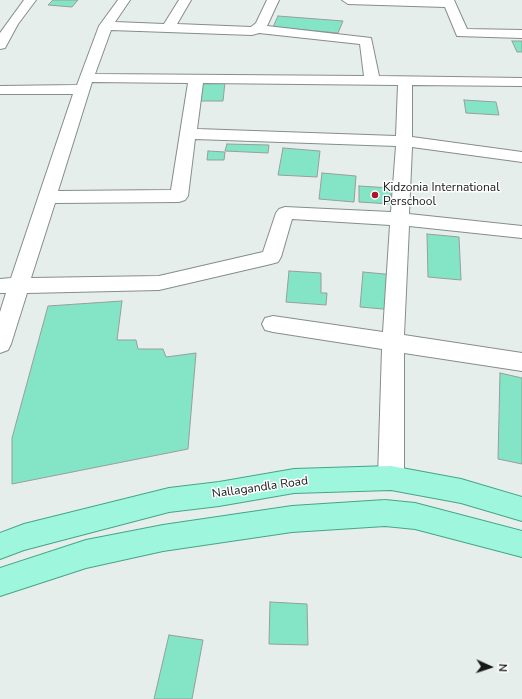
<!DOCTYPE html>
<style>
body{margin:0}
#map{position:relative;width:522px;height:699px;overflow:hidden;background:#e6eeeb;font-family:"Nunito Sans",sans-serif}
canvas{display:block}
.north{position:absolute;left:470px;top:647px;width:40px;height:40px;-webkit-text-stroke:3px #fff;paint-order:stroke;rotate:93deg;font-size:11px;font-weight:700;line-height:16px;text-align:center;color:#161917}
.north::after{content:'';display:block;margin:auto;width:14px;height:18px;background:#161917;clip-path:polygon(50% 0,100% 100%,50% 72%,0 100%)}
</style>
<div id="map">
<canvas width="522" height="699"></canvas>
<div class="north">N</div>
</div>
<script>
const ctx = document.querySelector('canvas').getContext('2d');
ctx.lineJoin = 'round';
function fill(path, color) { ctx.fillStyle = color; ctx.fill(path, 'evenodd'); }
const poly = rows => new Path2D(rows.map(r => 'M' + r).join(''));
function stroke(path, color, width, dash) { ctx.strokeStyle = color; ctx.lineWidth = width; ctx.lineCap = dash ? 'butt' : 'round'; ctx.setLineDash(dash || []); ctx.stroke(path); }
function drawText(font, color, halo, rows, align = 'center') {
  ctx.font = font + ' "Nunito Sans",sans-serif'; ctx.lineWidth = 3; ctx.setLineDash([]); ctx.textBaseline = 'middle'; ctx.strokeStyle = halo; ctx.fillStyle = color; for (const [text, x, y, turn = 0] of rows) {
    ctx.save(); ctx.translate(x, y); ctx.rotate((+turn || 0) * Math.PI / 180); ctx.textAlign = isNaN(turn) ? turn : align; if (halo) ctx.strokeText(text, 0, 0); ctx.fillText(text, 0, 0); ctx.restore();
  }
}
const building = poly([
 [53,0,78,0,72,7,48,5,53,0],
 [278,16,343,21,338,33,273,27,278,16],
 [512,41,522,41,522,52,517,52,512,41],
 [201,82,225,82,223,101,198,101,201,82],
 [464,100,496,102,499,115,466,113,464,100],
 [227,144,269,145,268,153,225,151,227,144],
 [283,148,320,151,317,177,278,175,283,148],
 [208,151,225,152,224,160,207,160,208,151],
 [322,173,356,176,354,202,319,199,322,173],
 [359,186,391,188,391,204,359,202,359,186],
 [427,234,459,237,461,280,428,277,427,234],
 [289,271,321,273,321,293,327,293,326,305,286,302,289,271],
 [363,272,395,275,394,310,360,307,363,272],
 [122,301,117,340,136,340,138,349,163,349,166,357,196,353,188,449,12,484,12,438,48,306,122,301],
 [500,373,522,378,522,464,498,459,500,373],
 [270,602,307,604,308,645,269,644,270,602],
 [169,635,203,640,192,699,154,699,169,635]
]);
fill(building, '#83e5c5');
stroke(building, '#979e9c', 1);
const minor = poly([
 [24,0,36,0,18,24,5,48,0,49,0,33,24,0],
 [118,0,130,0,115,22,164,24,179,0,191,0,177,24,251,27,256,23,267,0,279,0,267,26,371,38,379,76,522,78,522,86,412,85,412,137,522,152,522,162,412,147,409,214,522,226,522,238,409,226,404,335,522,353,522,371,404,353,404,478,400,486,391,490,382,486,378,478,382,349,273,332,265,330,262,324,265,318,273,316,383,332,390,225,292,219,281,257,278,262,271,264,159,290,27,293,11,344,8,350,0,353,0,312,6,293,0,293,0,279,11,278,73,94,0,94,0,86,77,85,99,26,118,0],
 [111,30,252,35,259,33,360,44,364,76,95,74,111,30],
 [92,82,188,83,171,190,58,191,92,82],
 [203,83,398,85,396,136,197,129,203,83],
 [195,139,396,146,391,212,285,207,279,209,276,213,263,252,159,276,31,278,55,203,179,202,185,200,188,196,195,139],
 [342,0,454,0,467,29,522,30,522,38,457,36,445,7,348,4,342,0]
]);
const major = poly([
 [391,466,461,479,522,497,522,521,461,503,391,490,294,493,219,506,169,512,24,550,0,559,0,533,24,524,169,488,219,482,294,469,391,466],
 [385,500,415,503,522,531,522,557,415,529,385,526,292,532,163,551,86,568,0,596,0,568,86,540,163,525,292,506,385,500]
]);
stroke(minor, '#868d8a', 2);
stroke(major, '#45a588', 2);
fill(minor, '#fff');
fill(major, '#9ef6dc');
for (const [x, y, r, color] of [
 [375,195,4,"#ab152e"]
]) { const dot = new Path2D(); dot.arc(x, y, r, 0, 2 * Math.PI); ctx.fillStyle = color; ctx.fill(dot); stroke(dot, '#fff', 1.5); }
drawText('12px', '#161917', '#fff', [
 ["Kidzonia International",383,188],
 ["Perschool",383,202]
], 'left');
drawText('12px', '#161917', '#fff', [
 ["Nallagandla Road",260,488,-8]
]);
</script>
